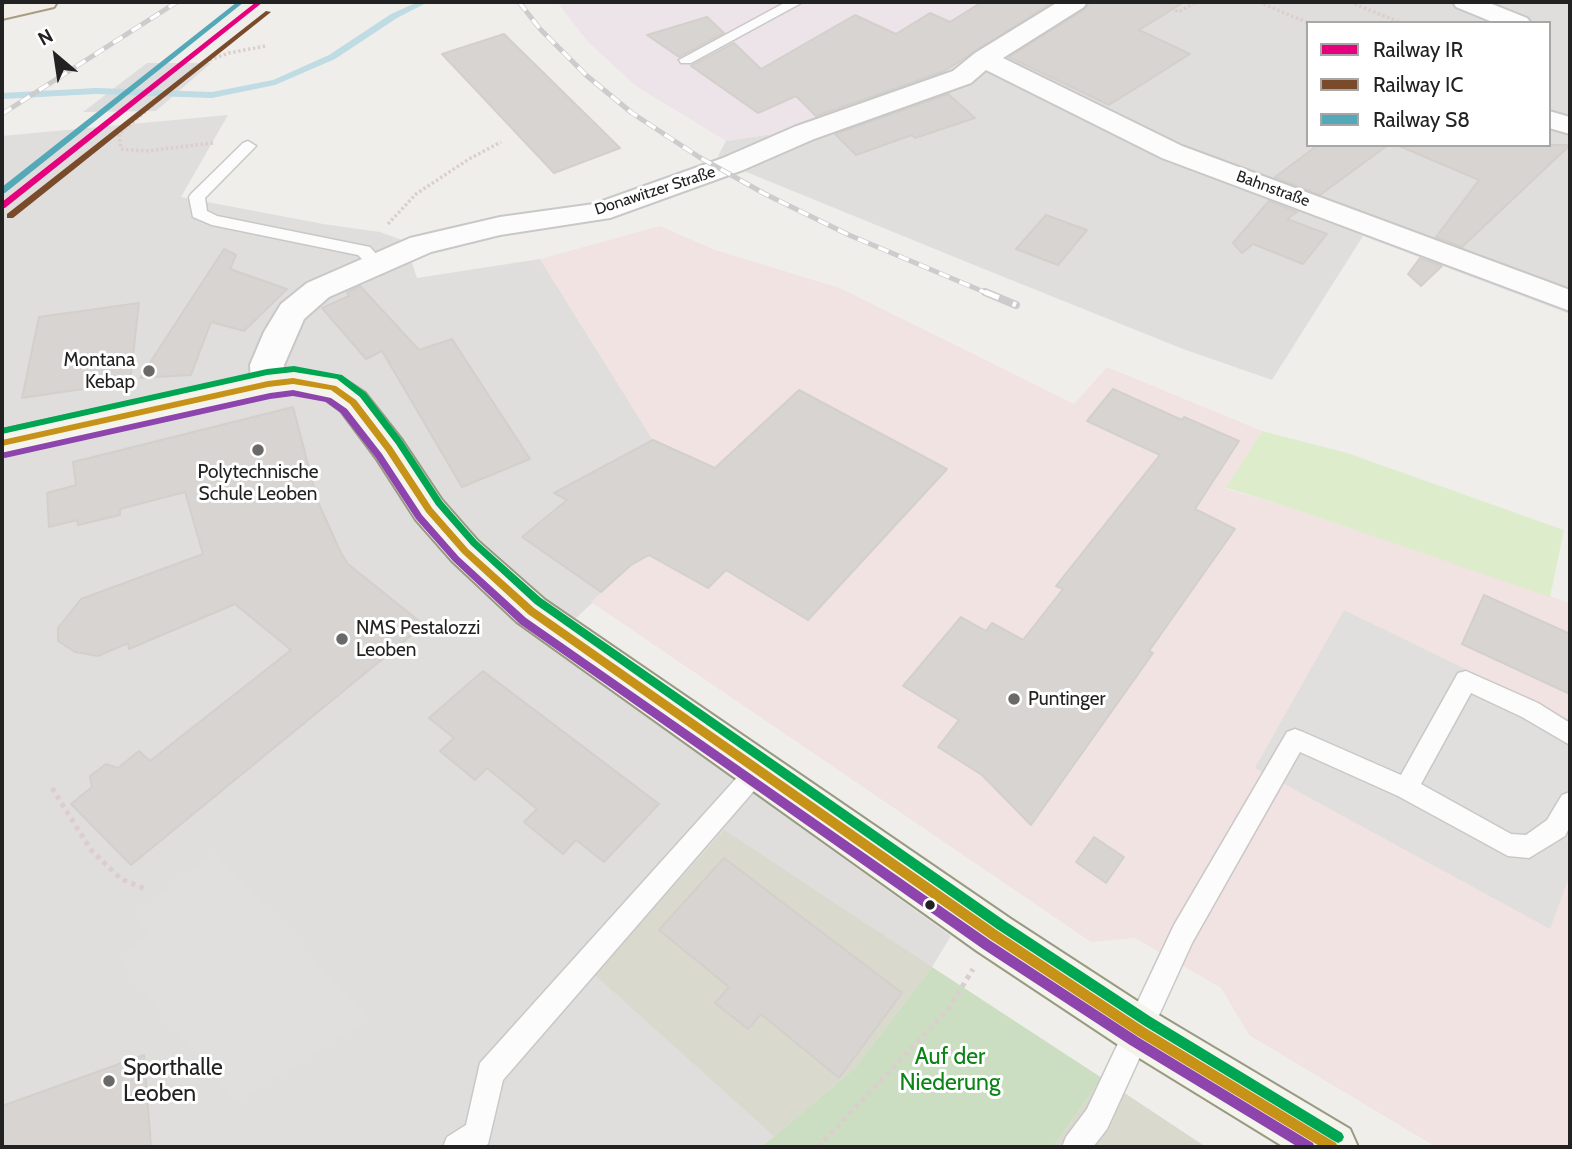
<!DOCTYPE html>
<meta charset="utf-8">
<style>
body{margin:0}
#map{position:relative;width:1572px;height:1149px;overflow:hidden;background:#f0eeeb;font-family:Cabin,sans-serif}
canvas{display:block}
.frame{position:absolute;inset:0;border:4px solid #222;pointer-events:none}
.legend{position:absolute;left:1306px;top:21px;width:245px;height:126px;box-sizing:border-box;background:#fff;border:2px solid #a7a7a7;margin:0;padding:9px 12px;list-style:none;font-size:21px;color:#222}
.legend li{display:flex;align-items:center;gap:14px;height:35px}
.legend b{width:35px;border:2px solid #a7a7a7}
.north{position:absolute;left:21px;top:21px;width:70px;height:70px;-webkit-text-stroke:5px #fff;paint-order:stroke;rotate:331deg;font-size:19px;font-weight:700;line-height:28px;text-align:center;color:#222}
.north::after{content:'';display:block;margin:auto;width:24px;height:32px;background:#222;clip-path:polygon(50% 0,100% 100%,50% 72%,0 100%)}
</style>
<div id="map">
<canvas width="1572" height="1149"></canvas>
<div class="frame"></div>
<ul class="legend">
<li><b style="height:9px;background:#e5007d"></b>Railway IR</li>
<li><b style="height:9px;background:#7a4b2a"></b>Railway IC</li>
<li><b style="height:9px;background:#53a9b7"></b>Railway S8</li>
</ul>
<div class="north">N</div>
</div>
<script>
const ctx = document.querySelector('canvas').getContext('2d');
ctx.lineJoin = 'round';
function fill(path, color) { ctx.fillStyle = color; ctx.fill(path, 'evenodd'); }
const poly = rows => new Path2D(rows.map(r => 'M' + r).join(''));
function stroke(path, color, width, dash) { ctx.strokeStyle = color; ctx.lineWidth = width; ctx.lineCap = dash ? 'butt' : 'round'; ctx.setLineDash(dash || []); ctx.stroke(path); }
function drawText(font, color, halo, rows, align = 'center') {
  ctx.font = font + ' Cabin,sans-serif'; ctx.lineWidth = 6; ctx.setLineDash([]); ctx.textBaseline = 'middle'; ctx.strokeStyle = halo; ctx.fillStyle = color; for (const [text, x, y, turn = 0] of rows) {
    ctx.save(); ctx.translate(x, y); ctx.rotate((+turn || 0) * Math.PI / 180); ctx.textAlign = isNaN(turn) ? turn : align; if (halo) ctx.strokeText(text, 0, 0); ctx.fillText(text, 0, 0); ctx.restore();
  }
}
fill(poly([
 [982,2,1570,2,1570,314,1363,236,1272,380,1183,349,979,267,739,169,718,156,726,141,773,134,823,78,930,13,950,22],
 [1308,23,1549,23,1549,145,1308,145],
 [228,115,181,197,323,224,380,232,405,241,417,278,540,259,653,440,555,493,646,553,547,645,951,936,932,967,854,1069,761,1147,2,1147,2,136]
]), '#dfdedc');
fill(poly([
 [660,226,715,250,840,288,1074,404,1107,367,1262,431,1226,489,1280,504,1570,603,1570,1147,1436,1147,1249,1035,1221,988,1135,938,1091,942,591,602,645,552,554,493,653,440,540,259]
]), '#f1e3e1');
fill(poly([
 [557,2,982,2,950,22,930,13,824,79,859,107,773,134,726,141,636,86,588,42]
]), '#ede4e9');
fill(poly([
 [724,830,932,967,854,1069,774,1136,595,975],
 [1102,1078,1206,1147,1053,1147]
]), '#d9d9cd');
fill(poly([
 [1262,431,1347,453,1564,530,1550,597,1280,504,1226,488]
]), '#ddeccb');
fill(poly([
 [932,967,1102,1078,1053,1147,761,1147,854,1069]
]), '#cbdec1');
fill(poly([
 [1344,610,1570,720,1570,874,1550,929,1255,768],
 [214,852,370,1019,235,1103,117,958,148,934,133,916]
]), '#e0dfde');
fill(poly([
 [147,63,211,63,156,111,83,112]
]), '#dedddd');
fill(poly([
 [418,2,428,2,397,18,335,59,275,85,212,98,96,94,2,99,2,93,96,88,212,92,273,80,329,55,391,14,418,2]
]), '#bfdbe3');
const building = poly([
 [982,2,1053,2,944,71,816,116,796,96,758,113,691,66,734,43,761,69,855,15,896,34,930,13,950,22,982,2],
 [1090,2,1184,2,1139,30,1190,54,1109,105,1009,57,1085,9,1090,2],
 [707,17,724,33,679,57,647,35,707,17],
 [504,34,620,148,554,173,442,54,504,34],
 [948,94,975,118,915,138,912,135,856,155,835,134,948,94],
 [1318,145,1388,145,1320,195,1275,177,1318,145],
 [1397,145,1570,145,1462,247,1436,237,1479,180,1397,145],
 [1269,201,1297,212,1287,219,1327,234,1303,264,1253,244,1242,253,1233,243,1269,201],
 [1046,215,1087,230,1058,265,1016,249,1046,215],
 [224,249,236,255,230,269,287,289,244,331,211,322,191,375,140,378,224,249],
 [1420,258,1442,266,1421,286,1408,274,1420,258],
 [360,286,419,350,452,339,530,459,462,487,382,351,366,359,322,308,349,296,347,293,360,286],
 [139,303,130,382,22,398,39,317,139,303],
 [1113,389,1182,420,1184,417,1239,441,1195,509,1235,529,1149,651,1153,653,1031,825,982,775,938,747,959,720,903,686,961,617,986,631,992,623,1023,640,1063,589,1056,586,1160,455,1087,421,1113,389],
 [799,390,947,469,808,620,726,570,708,588,649,555,631,565,601,592,522,537,567,500,554,493,653,440,715,468,799,390],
 [293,407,318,502,341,553,348,564,424,625,131,865,71,804,92,787,90,776,106,764,118,768,139,751,150,761,291,650,235,604,129,649,128,643,98,656,75,652,58,641,58,628,81,599,203,554,185,492,120,509,120,515,78,525,77,520,49,527,47,493,76,485,73,462,293,407],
 [1484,595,1570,634,1570,694,1462,644,1484,595],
 [483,671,659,804,604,862,576,840,563,854,524,822,537,809,487,768,475,780,440,751,454,738,429,718,483,671],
 [1094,837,1124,857,1106,883,1076,862,1094,837],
 [724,858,902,993,839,1078,761,1014,748,1029,715,1003,729,987,659,930,724,858],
 [144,1055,151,1147,2,1147,2,1106,144,1055]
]);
fill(building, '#d7d4d2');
stroke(building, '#d3d0cc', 2);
const service = poly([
 [786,2,803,2,691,63,681,63,679,60,786,2],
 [248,141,256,146,205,198,207,211,217,216,370,247,385,264,383,268,371,268,358,255,212,225,193,217,189,197,191,194,243,143,248,141],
 [1466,671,1538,703,1570,723,1570,745,1522,717,1471,693,1421,784,1511,834,1526,835,1547,820,1562,795,1570,792,1570,826,1565,836,1529,858,1508,856,1398,796,1300,752,1192,943,1107,1129,1093,1147,1062,1147,1066,1137,1087,1109,1174,925,1287,732,1295,729,1303,732,1401,775,1458,673,1466,671],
 [758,760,766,763,770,770,766,777,503,1080,488,1144,483,1147,443,1147,447,1137,466,1125,480,1063,750,763,758,760]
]);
const minor = poly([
 [1058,2,1087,2,1084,7,1003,58,1182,146,1570,290,1570,311,1162,158,986,70,971,83,814,139,743,170,610,218,500,235,431,252,329,297,304,319,284,365,285,384,280,392,268,396,256,392,251,384,250,365,264,332,281,304,307,283,410,238,500,217,594,204,723,158,794,127,953,71,975,53,1058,2],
 [1453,2,1487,2,1527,18,1531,23,1495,23,1456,7,1453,2],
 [1549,111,1570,117,1570,134,1549,128,1549,111]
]);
const secondary = poly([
 [293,369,345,380,365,393,402,440,442,500,478,541,545,600,1011,919,1157,1014,1350,1129,1358,1147,1284,1147,1123,1048,977,951,517,622,452,561,416,520,376,458,341,411,323,398,293,393,268,396,2,456,2,430,268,372,293,369]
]);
const primary = poly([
 [14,2,57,2,54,7,2,19,2,5,14,2]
]);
stroke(service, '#c9c8c7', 3);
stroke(minor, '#c9c8c7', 4);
stroke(secondary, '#999a82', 4);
stroke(primary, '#a79c86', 4);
stroke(poly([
 [1157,2,1179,12,1196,2],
 [1259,2,1308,23],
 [1350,2,1401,23],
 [213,143,146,151,121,149,119,134,202,63,229,53,265,46],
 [388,224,416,194,469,159,501,142]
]), '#dccecd', 3.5, [2.5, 2.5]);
stroke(poly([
 [52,788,91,850,121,879,148,890],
 [818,1147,948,1010,973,969]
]), '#dccecd', 5, [4.5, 4.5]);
fill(service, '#fdfcfc');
fill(minor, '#fdfcfc');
fill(secondary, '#f4f4ed');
fill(primary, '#f3ede7');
const railFar1 = poly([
 [519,2,540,29,587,76,632,113,699,157,765,194,849,235,989,294],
 [2,114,177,2]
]);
const rail = poly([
 [985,292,1016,305]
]);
stroke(railFar1, '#ccc', 5);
stroke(rail, '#ccc', 8);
stroke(railFar1, '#fff', 3.5, [11]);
stroke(rail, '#fff', 5, [15]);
fill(poly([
 [293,378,336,386,356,400,392,447,432,508,468,549,534,608,998,931,1144,1027,1336,1143,1338,1147,1321,1147,1136,1035,990,939,528,614,462,553,426,512,386,451,350,404,331,390,293,384,268,387,2,446,2,440,268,381,293,378]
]), '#c69218');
fill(poly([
 [293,390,331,398,347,409,382,454,422,515,459,557,526,618,991,941,1138,1037,1313,1143,1315,1147,1298,1147,1130,1045,983,949,520,624,453,561,416,519,376,458,341,413,326,402,293,396,270,399,5,458,2,456,2,453,5,452,270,393,293,390]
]), '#8e44ad');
fill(poly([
 [294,366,342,375,366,393,402,440,442,501,477,541,541,598,1005,921,1151,1017,1342,1133,1344,1137,1342,1141,1338,1143,1334,1141,1143,1025,997,929,535,604,471,545,436,505,396,444,360,397,337,379,294,372,267,375,2,434,2,428,267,369,294,366]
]), '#00a651');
fill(poly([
 [256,2,263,2,5,208,2,208,2,202,256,2]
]), '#e5007d');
fill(poly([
 [266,11,271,12,13,218,7,218,7,214,266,11]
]), '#7a4b2a');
fill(poly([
 [237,2,244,2,5,193,2,193,2,187,237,2]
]), '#53a9b7');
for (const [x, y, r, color] of [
 [149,371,7,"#6a6968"],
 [258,450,7,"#6a6968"],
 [342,639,7,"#6a6968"],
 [1014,699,7,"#6a6968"],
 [930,905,6,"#222"],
 [109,1081,7,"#6a6968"]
]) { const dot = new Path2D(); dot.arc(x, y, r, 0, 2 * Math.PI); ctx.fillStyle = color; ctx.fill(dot); stroke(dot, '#fff', 2.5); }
drawText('16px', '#222', '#fff', [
 ["Bahnstraße",1273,189,20],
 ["Donawitzer Straße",655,191,-18]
]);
drawText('19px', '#222', '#fff', [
 ["Montana",135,360,"right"],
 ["Kebap",135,382,"right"],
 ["Polytechnische",258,472,"center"],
 ["Schule Leoben",258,494,"center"],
 ["NMS Pestalozzi",356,628],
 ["Leoben",356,650],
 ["Puntinger",1028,699]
], 'left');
drawText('23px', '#0c8416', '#fff', [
 ["Auf der",950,1057],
 ["Niederung",950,1083]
]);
drawText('23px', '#222', '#fff', [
 ["Sporthalle",123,1068],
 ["Leoben",123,1094]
], 'left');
</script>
